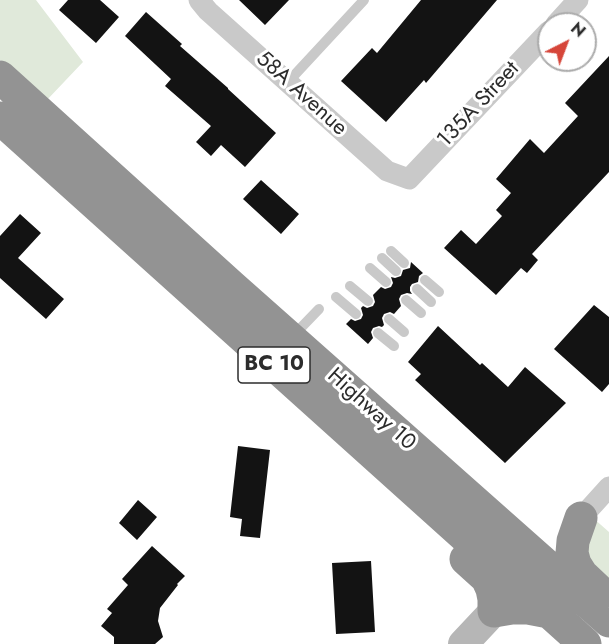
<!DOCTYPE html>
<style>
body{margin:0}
#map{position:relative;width:609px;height:644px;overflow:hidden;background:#fff;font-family:Jost,sans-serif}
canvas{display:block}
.north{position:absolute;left:537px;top:12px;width:60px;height:60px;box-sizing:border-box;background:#fff;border:2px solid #ababab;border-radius:50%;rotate:42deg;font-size:16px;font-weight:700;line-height:24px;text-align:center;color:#2c2c2c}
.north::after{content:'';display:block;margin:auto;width:21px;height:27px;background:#d6463a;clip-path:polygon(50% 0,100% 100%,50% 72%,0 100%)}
</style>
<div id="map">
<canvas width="609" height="644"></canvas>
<div class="north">N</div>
</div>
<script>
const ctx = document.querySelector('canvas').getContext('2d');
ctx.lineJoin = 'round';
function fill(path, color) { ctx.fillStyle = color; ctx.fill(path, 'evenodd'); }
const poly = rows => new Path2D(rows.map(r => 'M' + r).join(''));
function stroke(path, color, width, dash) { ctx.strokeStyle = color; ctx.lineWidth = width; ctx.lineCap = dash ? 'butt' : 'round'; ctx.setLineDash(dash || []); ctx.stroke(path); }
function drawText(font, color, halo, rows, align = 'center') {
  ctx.font = font + ' Jost,sans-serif'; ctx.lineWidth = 6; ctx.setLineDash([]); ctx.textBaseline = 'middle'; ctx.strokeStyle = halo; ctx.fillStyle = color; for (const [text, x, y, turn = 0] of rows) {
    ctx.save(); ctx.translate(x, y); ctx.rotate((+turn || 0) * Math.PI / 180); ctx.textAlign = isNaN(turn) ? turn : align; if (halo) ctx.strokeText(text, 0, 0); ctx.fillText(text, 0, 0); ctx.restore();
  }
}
fill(poly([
 [0,0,36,0,83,62,46,101,0,60],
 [592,517,609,532,609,586,585,551]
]), '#e0e9da');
fill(poly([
 [68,0,100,0,119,17,96,43,59,10],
 [239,0,289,0,265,25],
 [421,0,497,0,426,83,424,80,386,122,341,81,372,48,377,53],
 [146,12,182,44,180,46,228,88,228,89,276,133,245,167,221,145,211,156,196,142,211,126,165,86,171,79,125,36],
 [609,56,609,172,532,254,538,260,527,273,521,268,496,295,444,248,461,230,476,244,502,216,496,210,511,193,496,179,530,139,544,153,578,116,565,103],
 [261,180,299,214,281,234,243,199],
 [20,214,41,233,18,258,64,299,46,319,0,278,0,236],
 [411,262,423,273,419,276,418,282,412,284,410,287,410,291,412,294,407,293,401,295,399,299,401,306,394,314,390,312,384,314,382,318,384,325,382,327,379,326,373,328,371,332,373,338,368,344,346,324,351,319,355,321,361,319,363,315,361,308,363,306,367,308,373,306,375,302,373,295,381,287,385,289,391,287,393,283,391,277,395,278,401,276,403,270,410,268],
 [594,305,609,317,609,384,602,392,554,349],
 [438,326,480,365,482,363,508,387,525,367,566,403,505,463,415,380,421,374,408,362],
 [238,446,270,450,260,538,240,536,242,519,230,517],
 [138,500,157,517,137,540,119,523],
 [152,546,185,576,177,584,178,585,160,608,158,621,163,637,155,644,114,644,114,637,101,626,112,613,107,609,128,585,122,579],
 [371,561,375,632,336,634,332,563]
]), '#131313');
stroke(poly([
 [288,82,364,0],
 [391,251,404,263],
 [382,258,396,271],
 [370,268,386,282],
 [425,280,439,292],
 [350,286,368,301],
 [417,289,431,302],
 [336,297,356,314],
 [406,300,421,313],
 [389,319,404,332],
 [378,333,394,346],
 [292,337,319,309]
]), '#c9c9c9', 10);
stroke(poly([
 [199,0,208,11,387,171,409,179,549,31],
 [556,24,578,0],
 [581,518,609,487]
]), '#c9c9c9', 21);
stroke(poly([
 [463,644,494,611]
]), '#b6b6b6', 30);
stroke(poly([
 [0,77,231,286,609,621],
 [0,118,585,644],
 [581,518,573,541,572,553,575,564,582,575,601,593],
 [466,559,487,578,492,589,494,599,494,611,512,608,528,608,549,612]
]), '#939393', 33);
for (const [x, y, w] of [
 [274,365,72]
]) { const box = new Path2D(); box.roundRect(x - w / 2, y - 18, w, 36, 4.5); ctx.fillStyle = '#fff'; ctx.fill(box); stroke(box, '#2c2c2c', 1.5); }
drawText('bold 21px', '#2c2c2c', null, [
 ["BC 10",274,365]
]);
drawText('22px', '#2c2c2c', '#fff', [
 ["58A Avenue",301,94,42],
 ["135A Street",479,105,-47],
 ["Highway 10",371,410,42]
]);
</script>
